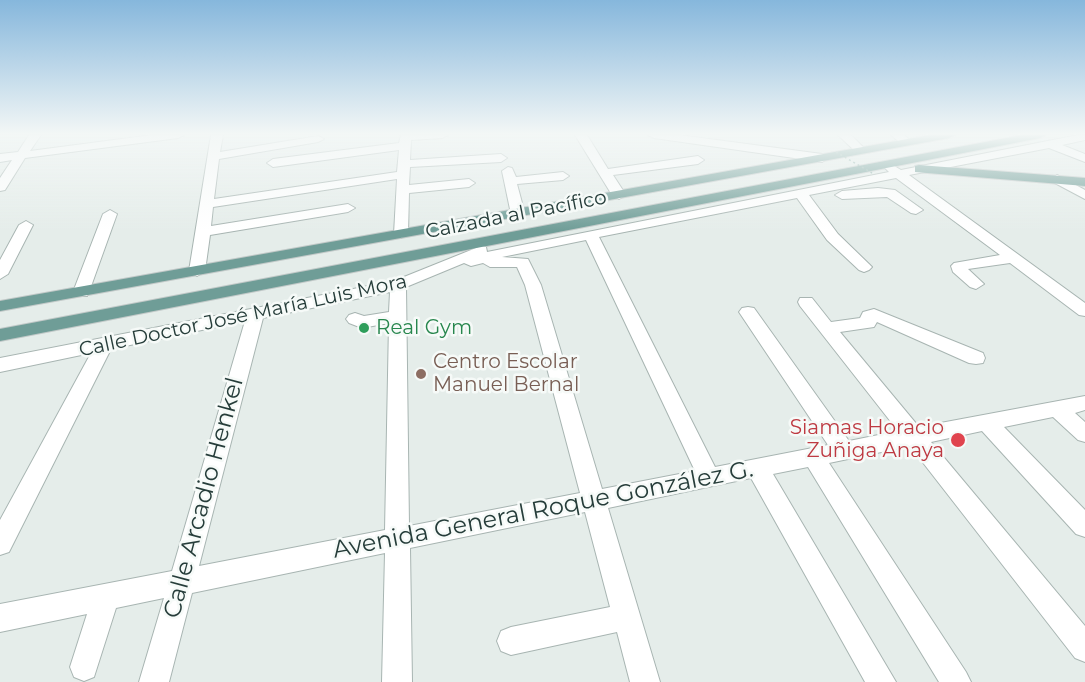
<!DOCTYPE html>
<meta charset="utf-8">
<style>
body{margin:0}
canvas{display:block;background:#e5edea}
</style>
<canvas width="1085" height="682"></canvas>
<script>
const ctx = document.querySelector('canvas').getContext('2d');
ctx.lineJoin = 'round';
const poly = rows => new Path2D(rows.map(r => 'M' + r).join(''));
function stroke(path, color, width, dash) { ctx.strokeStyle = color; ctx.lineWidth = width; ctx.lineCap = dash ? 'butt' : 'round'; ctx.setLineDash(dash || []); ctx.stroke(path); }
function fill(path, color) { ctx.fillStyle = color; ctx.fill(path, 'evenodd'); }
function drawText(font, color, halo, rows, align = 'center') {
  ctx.font = font + ' Montserrat,sans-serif'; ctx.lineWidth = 5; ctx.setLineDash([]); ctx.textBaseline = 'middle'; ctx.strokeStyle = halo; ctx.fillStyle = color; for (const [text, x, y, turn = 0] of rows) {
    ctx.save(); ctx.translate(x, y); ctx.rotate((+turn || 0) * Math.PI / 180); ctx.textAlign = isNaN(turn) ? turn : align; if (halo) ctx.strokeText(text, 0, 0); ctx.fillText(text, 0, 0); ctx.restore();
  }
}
const minor = poly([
 [29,135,41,135,30,151,152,135,184,135,178,138,25,158,5,190,0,191,0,178,12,160,0,162,0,154,18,152,29,135],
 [211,135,223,135,220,152,318,136,324,139,318,142,219,159,214,199,397,172,399,150,273,167,267,163,273,159,399,143,401,135,448,135,442,138,411,140,410,160,501,154,507,158,501,162,410,167,409,185,469,179,475,183,469,187,409,193,408,234,401,238,394,234,397,179,213,207,211,226,348,204,355,208,348,212,210,235,205,271,197,276,189,271,211,135],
 [575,135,587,135,608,169,698,156,704,160,698,164,613,175,626,195,619,199,612,195,575,135],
 [648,135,679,135,822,154,828,158,822,162,654,138,648,135],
 [838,135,851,135,867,151,861,154,857,153,838,135],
 [891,135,904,135,913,143,911,145,903,145,891,135],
 [1078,135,1085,135,1085,140,1062,145,1085,154,1085,162,1049,148,909,175,1085,303,1085,316,1079,315,1010,263,968,269,984,284,976,289,970,287,953,272,951,266,954,263,1000,255,896,178,809,195,838,234,869,264,872,267,869,270,864,272,859,270,827,240,797,198,599,237,715,467,828,445,739,312,742,308,748,307,754,308,849,441,898,431,800,306,798,302,800,298,812,298,831,322,860,318,863,312,874,309,983,353,985,358,983,363,976,364,969,363,877,322,874,327,840,332,919,427,1085,396,1085,410,1075,413,1085,422,1085,442,1078,440,1053,417,1004,427,1085,510,1085,537,1076,534,982,431,931,442,1085,626,1085,662,1075,658,910,446,829,463,966,672,971,682,939,682,808,467,773,474,896,682,865,682,751,478,608,508,660,682,630,682,617,632,511,655,501,651,497,641,501,631,511,627,610,607,585,512,410,548,412,682,382,682,385,553,192,593,169,682,139,682,164,598,116,608,94,677,84,681,74,677,70,667,87,614,0,632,0,604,172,571,245,321,111,349,9,552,0,555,0,520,91,353,0,372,0,358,394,281,481,246,486,247,487,252,889,172,885,168,891,164,901,170,1078,135],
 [586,240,695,471,602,489,541,285,528,259,502,257,586,240],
 [464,263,471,266,483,263,490,267,517,267,525,285,580,493,409,526,406,287,464,263],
 [390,292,389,312,364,316,355,313,349,315,346,319,349,323,362,328,389,323,385,530,199,566,263,318,390,292],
 [508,167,512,168,516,177,563,172,569,176,563,180,517,184,525,214,518,218,511,214,502,171,508,167],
 [1057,175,1085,190,1085,199,1053,182,1051,179,1057,175],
 [878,188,895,190,923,210,916,214,911,213,887,197,842,199,835,195,842,191,878,188],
 [110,210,117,214,89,292,87,296,75,296,73,292,103,214,110,210],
 [26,221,33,225,8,274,0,279,0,260,19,225,26,221]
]);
const major = poly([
 [930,135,955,135,949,138,0,311,0,301,930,135],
 [1022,135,1046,135,1040,138,0,341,0,329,1022,135],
 [919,165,1085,178,1085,186,915,172,915,166,919,165]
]);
stroke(minor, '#a8b5b2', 2);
stroke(major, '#c2c9c8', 2);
fill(minor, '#fff');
fill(major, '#6f9d97');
stroke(poly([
 [836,152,872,173]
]), '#89ada6', 1.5, [2, 3]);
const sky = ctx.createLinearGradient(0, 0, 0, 231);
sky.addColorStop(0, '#86b7dc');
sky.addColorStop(0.58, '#f3f7f6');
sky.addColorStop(1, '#f3f7f600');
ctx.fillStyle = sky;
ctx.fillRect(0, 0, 1085, 231);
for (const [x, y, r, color] of [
 [364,328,6,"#2e9e5b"],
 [421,374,6,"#8d6e63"],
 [958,440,8,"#e0444e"]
]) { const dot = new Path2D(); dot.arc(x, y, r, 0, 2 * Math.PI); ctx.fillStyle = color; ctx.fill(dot); stroke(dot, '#f6faf8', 2); }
drawText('20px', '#263d3a', '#f6faf8', [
 ["Calzada al Pacífico",516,215,-11],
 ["Calle Doctor José María Luis Mora",243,316,-12]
]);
drawText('20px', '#27864d', '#f6faf8', [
 ["Real Gym",376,328]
], 'left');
drawText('20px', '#785e54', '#f6faf8', [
 ["Centro Escolar",433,362],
 ["Manuel Bernal",433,385]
], 'left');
drawText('20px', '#be3a42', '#f6faf8', [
 ["Siamas Horacio",944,428],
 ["Zuñiga Anaya",944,451]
], 'right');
drawText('24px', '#263d3a', '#f6faf8', [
 ["Calle Arcadio Henkel",204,498,-75],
 ["Avenida General Roque González G.",543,510,-11]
]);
</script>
